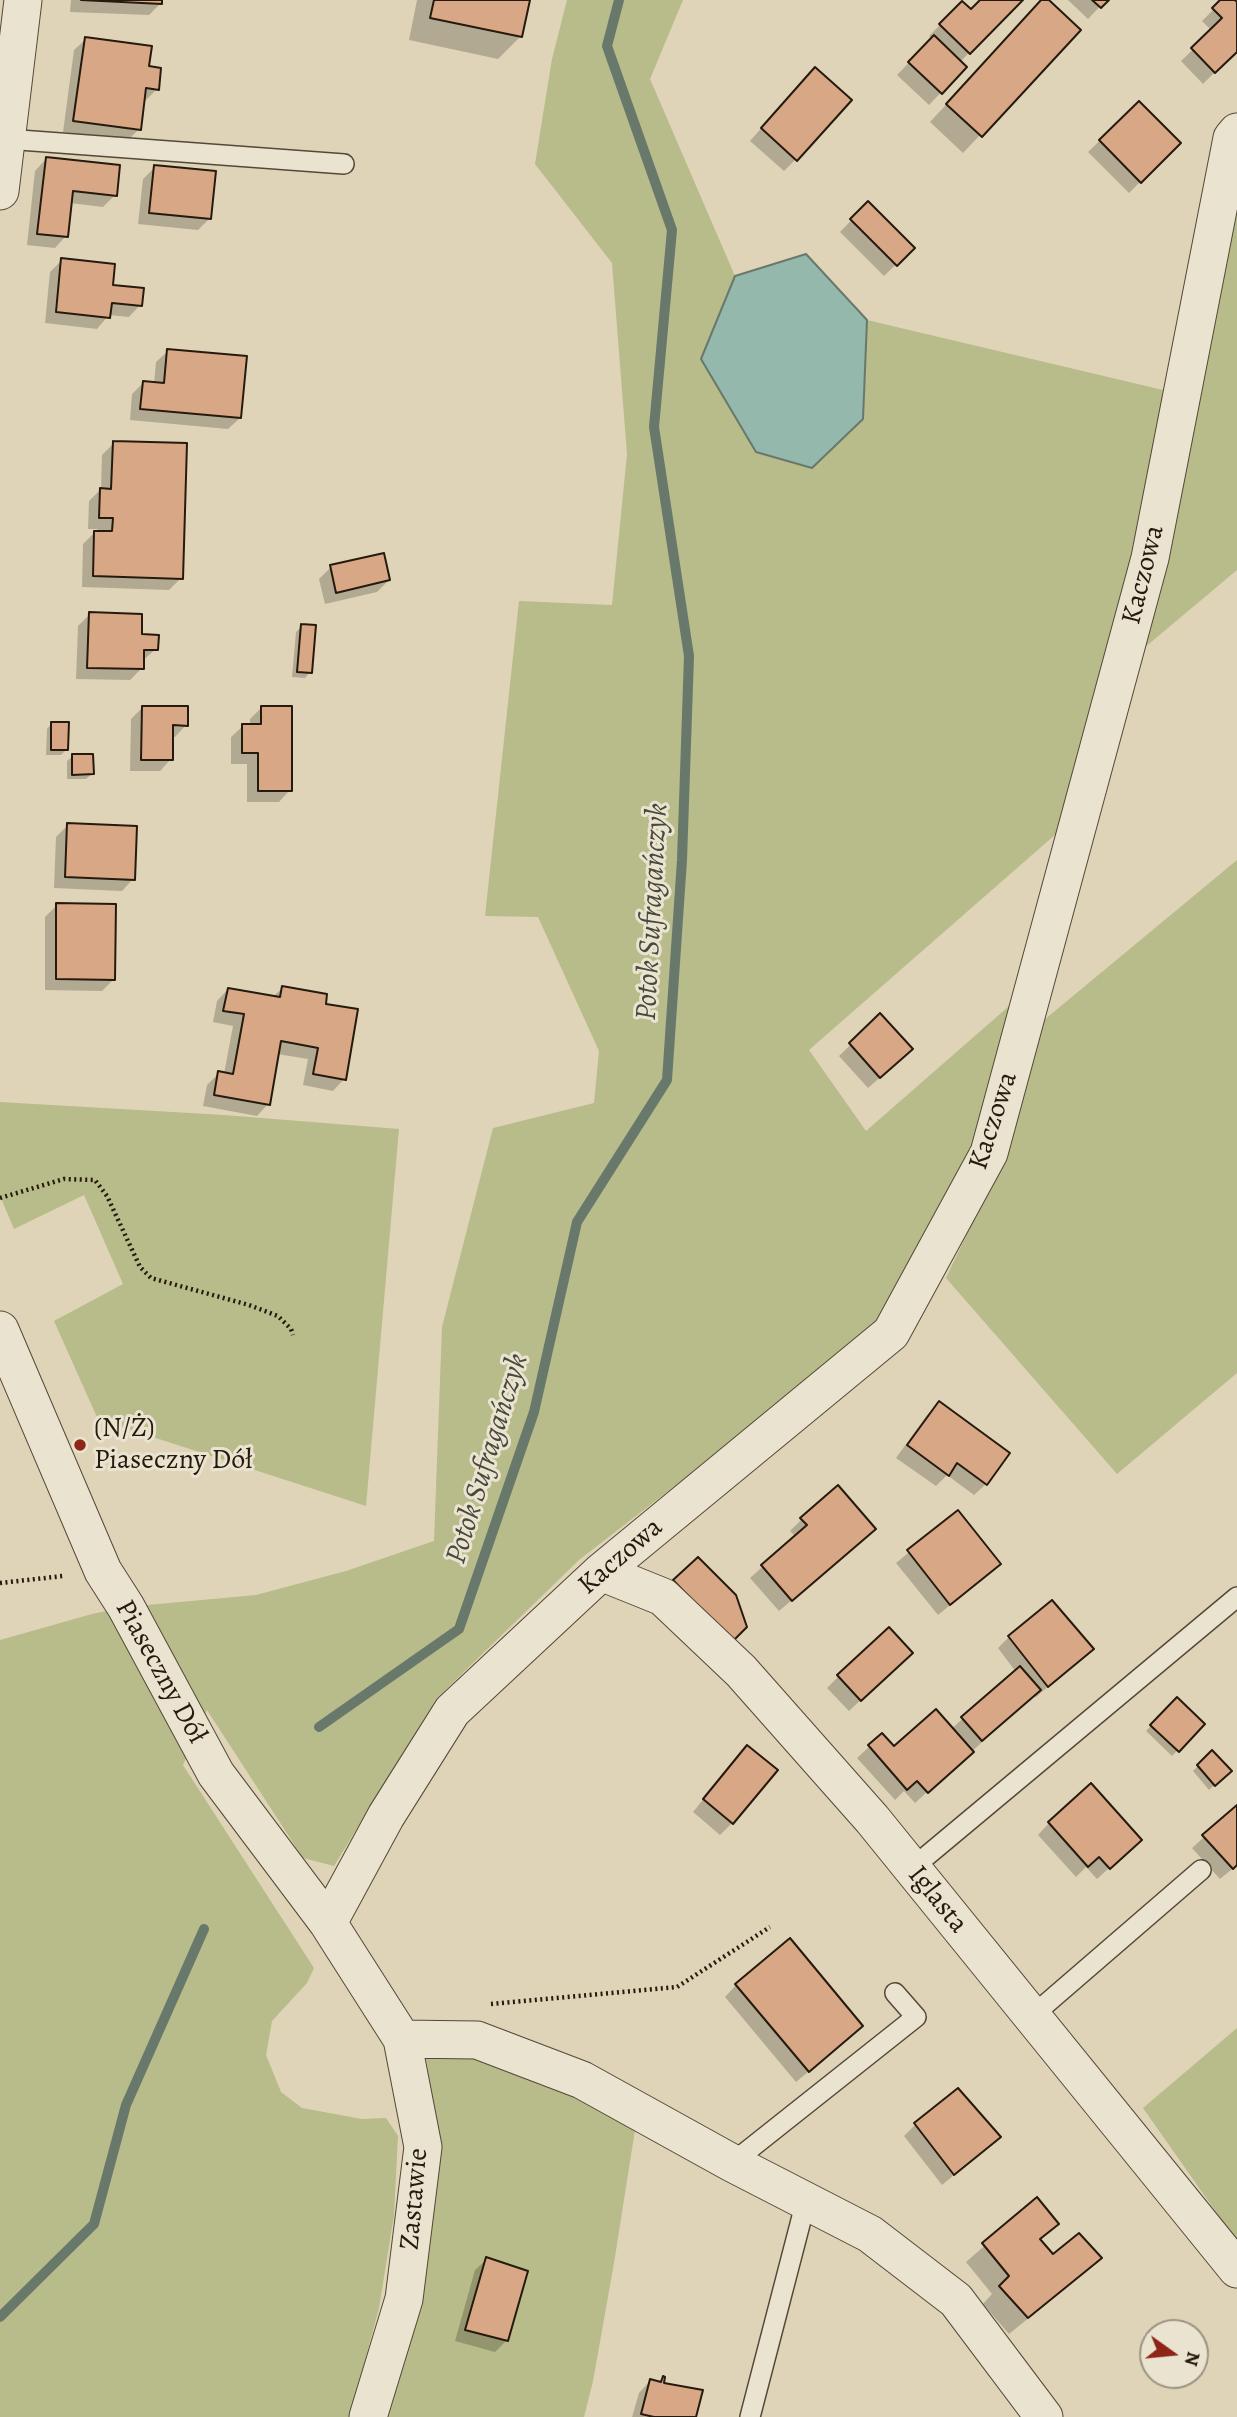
<!DOCTYPE html>
<meta charset="utf-8">
<style>
body{margin:0}
#map{position:relative;width:1237px;height:2417px;overflow:hidden;background:#dfd4b7;font-family:Alegreya,serif}
canvas{display:block}
.north{position:absolute;left:1139px;top:2319px;width:70px;height:70px;box-sizing:border-box;background:#eae3d0;border:2px solid #9c9382;border-radius:50%;rotate:105deg;font-size:19px;font-weight:700;line-height:28px;text-align:center;color:#261a0e}
.north::after{content:'';display:block;margin:auto;width:24px;height:32px;background:#8f2418;clip-path:polygon(50% 0,100% 100%,50% 72%,0 100%)}
</style>
<div id="map">
<canvas width="1237" height="2417"></canvas>
<div class="north">N</div>
</div>
<script>
const ctx = document.querySelector('canvas').getContext('2d');
ctx.lineJoin = 'round';
function fill(path, color) { ctx.fillStyle = color; ctx.fill(path, 'evenodd'); }
const poly = rows => new Path2D(rows.map(r => 'M' + r).join(''));
function stroke(path, color, width, dash) { ctx.strokeStyle = color; ctx.lineWidth = width; ctx.lineCap = dash ? 'butt' : 'round'; ctx.setLineDash(dash || []); ctx.stroke(path); }
function drawText(font, color, halo, rows, align = 'center') {
  ctx.font = font + ' Alegreya,serif'; ctx.lineWidth = 6; ctx.setLineDash([]); ctx.textBaseline = 'middle'; ctx.strokeStyle = halo; ctx.fillStyle = color; for (const [text, x, y, turn = 0] of rows) {
    ctx.save(); ctx.translate(x, y); ctx.rotate((+turn || 0) * Math.PI / 180); ctx.textAlign = isNaN(turn) ? turn : align; if (halo) ctx.strokeText(text, 0, 0); ctx.fillText(text, 0, 0); ctx.restore();
  }
}
fill(poly([
 [567,0,683,0,650,79,735,276,701,359,863,419,867,320,1163,390,1138,557,1064,827,809,1050,866,1131,1016,1000,975,1147,883,1325,579,1560,436,1699,334,1866,303,1858,207,1710,183,1765,314,1968,307,1983,272,2021,266,2055,281,2092,302,2108,362,2119,386,2118,398,2136,394,2215,379,2308,350,2417,0,2417,0,1640,92,1614,126,1607,256,1595,346,1571,434,1541,442,1327,493,1128,594,1103,599,1051,538,917,485,916,519,601,612,605,627,454,612,263,535,164,552,59],
 [1237,175,1237,570,1131,659],
 [1237,860,1237,1373,1117,1474,946,1278,1003,1158,1032,1030],
 [0,1102,224,1115,399,1129,366,1506,128,1429,103,1421,96,1415,54,1321,123,1284,84,1195,14,1229,0,1196],
 [1237,2028,1237,2242,1143,2108],
 [473,2052,572,2093,635,2130,614,2263,593,2381,584,2417,385,2417,440,2144,425,2053]
]), '#b8bb8a');
const water = poly([
 [806,254,867,320,863,419,812,468,756,452,701,359,735,276,806,254]
]);
fill(water, '#94b8ab');
stroke(water, '#68796c', 2);
fill(poly([
 [71,0,161,0,161,3,149,15,70,12],
 [417,0,528,0,520,37,498,59,409,40],
 [982,0,1020,0,960,62,965,67,929,105,897,75,932,39,929,36,962,3,971,12],
 [1043,0,1047,0,1079,30,963,153,930,122],
 [1068,0,1106,0,1088,19],
 [1223,0,1232,0,1237,5,1237,50,1203,84,1181,61,1212,31,1202,21],
 [86,39,147,67,157,89,145,101,143,101,139,129,127,141,63,132,74,50],
 [804,80,796,159,784,171,750,141],
 [1139,103,1179,143,1129,193,1088,152],
 [46,159,115,195,103,207,70,203,66,236,55,248,27,245,35,171],
 [155,167,210,218,198,230,138,224,143,179],
 [868,203,913,248,884,276,840,232],
 [62,260,111,286,140,305,129,317,109,315,97,329,45,323,50,272],
 [168,351,240,418,228,429,130,420,132,394,143,383,154,384,156,362],
 [114,443,181,578,169,590,82,587,83,544,98,529,88,529,89,501,101,489,102,455],
 [331,567,389,580,377,592,325,604,319,579],
 [90,614,140,636,156,649,142,661,142,668,130,680,76,679,78,626],
 [302,626,310,672,305,678,292,677,296,632],
 [262,707,290,790,279,802,247,802,247,764,231,764,231,737,243,726,250,725,250,719],
 [142,708,186,725,175,737,171,737,171,759,160,771,130,771,131,719],
 [52,723,67,749,61,755,46,755,47,729],
 [73,756,92,774,86,779,67,779,67,761],
 [68,825,133,879,122,891,54,888,56,837],
 [57,905,114,979,102,991,45,990,45,917],
 [282,988,324,1005,344,1079,333,1091,303,1085,308,1059,277,1054,268,1104,257,1116,203,1106,207,1085,219,1073,224,1074,233,1026,213,1022,217,1001,228,989,273,997],
 [880,1016,899,1061,868,1088,839,1056],
 [939,1403,986,1484,974,1495,947,1475,936,1486,896,1458,927,1415],
 [958,1512,987,1575,938,1615,896,1563],
 [802,1519,862,1540,779,1611,750,1578,796,1537,790,1531],
 [1009,1637,1092,1649,1036,1697,1034,1695,915,1803,904,1791,895,1800,857,1758,882,1735,894,1749,951,1729,1016,1672,998,1648],
 [899,1664,849,1711,827,1688,839,1676],
 [1177,1699,1203,1724,1172,1756,1146,1731],
 [1212,1752,1229,1771,1209,1790,1193,1771],
 [736,1759,732,1823,720,1835,693,1812],
 [1237,1807,1237,1865,1220,1879,1192,1848],
 [1049,1823,1128,1851,1097,1879,1086,1867,1076,1877,1038,1835],
 [736,1985,850,2037,796,2082,725,1997],
 [915,2125,987,2148,942,2185,904,2136],
 [1037,2200,1057,2224,1040,2241,1053,2256,1099,2258,1082,2275,1009,2334,983,2304,992,2294,966,2262],
 [487,2259,507,2340,495,2352,455,2341,475,2270],
 [650,2381,695,2417,632,2417,639,2393]
]), '#0003');
stroke(poly([
 [319,1727,459,1629,534,1412,577,1222,667,1080,682,860,689,656,654,427,672,230,607,46,619,0],
 [0,2317,94,2224,126,2105,204,1929]
]), '#68796c', 10);
const building = poly([
 [81,0,162,0,162,4,81,0],
 [434,0,530,0,522,37,430,18,434,0],
 [980,0,1023,0,970,54,939,24,962,1,971,9,980,0],
 [1041,0,1049,0,1081,30,982,137,946,104,1041,0],
 [1092,0,1109,0,1101,8,1092,0],
 [1220,0,1235,0,1237,2,1237,52,1215,73,1191,48,1222,18,1212,8,1220,0],
 [934,35,967,67,942,94,908,62,934,35],
 [85,37,152,46,149,66,161,68,159,90,146,88,141,130,73,121,85,37],
 [815,67,852,100,797,161,761,128,815,67],
 [1139,101,1181,143,1141,183,1099,140,1139,101],
 [46,157,120,165,117,196,73,191,68,237,37,234,46,157],
 [154,165,216,171,211,219,149,213,154,165],
 [868,201,915,248,897,266,850,219,868,201],
 [61,258,115,264,113,285,144,288,142,306,112,303,110,318,56,312,61,258],
 [167,349,247,356,241,418,140,409,143,381,164,383,167,349],
 [113,441,187,443,183,579,93,576,94,531,112,531,113,518,99,518,100,488,111,489,113,441],
 [384,553,390,580,336,593,330,565,384,553],
 [89,612,142,614,142,634,159,635,158,650,144,650,144,669,87,668,89,612],
 [301,624,316,625,312,673,297,672,301,624],
 [142,706,188,706,188,726,173,725,173,760,141,760,142,706],
 [261,706,292,706,292,791,258,791,258,753,242,753,242,724,261,724,261,706],
 [51,722,69,722,68,750,51,750,51,722],
 [72,754,93,754,94,774,72,775,72,754],
 [67,823,137,826,135,880,65,877,67,823],
 [56,903,116,904,115,980,56,979,56,903],
 [282,986,327,994,326,1004,358,1009,346,1080,313,1074,318,1048,281,1041,270,1105,214,1095,218,1071,233,1074,244,1014,223,1011,228,988,280,997,282,986],
 [880,1013,913,1049,880,1078,849,1043,880,1013],
 [939,1401,1010,1453,987,1485,957,1463,949,1476,907,1445,939,1401],
 [838,1485,876,1529,792,1601,761,1565,807,1525,800,1518,838,1485],
 [958,1510,1001,1564,950,1605,907,1550,958,1510],
 [698,1557,736,1595,747,1627,732,1642,673,1580,698,1557],
 [1052,1600,1094,1649,1048,1687,1008,1636,1052,1600],
 [889,1627,913,1653,861,1701,837,1675,889,1627],
 [1020,1666,1041,1690,982,1741,961,1717,1020,1666],
 [1177,1697,1205,1724,1179,1752,1150,1725,1177,1697],
 [936,1709,974,1752,928,1793,917,1781,907,1790,868,1745,882,1733,894,1746,936,1709],
 [747,1745,778,1770,733,1824,703,1799,747,1745],
 [1212,1750,1232,1771,1215,1786,1197,1765,1212,1750],
 [1091,1783,1142,1840,1110,1869,1099,1857,1088,1867,1048,1822,1091,1783],
 [1237,1805,1237,1865,1233,1869,1202,1835,1237,1805],
 [790,1938,863,2026,809,2072,735,1984,790,1938],
 [958,2088,1001,2137,954,2175,914,2123,958,2088],
 [1037,2197,1059,2224,1040,2239,1053,2254,1079,2233,1102,2258,1028,2318,999,2286,1009,2276,982,2243,1037,2197],
 [486,2257,528,2271,508,2341,465,2330,486,2257],
 [663,2376,665,2377,664,2383,703,2390,696,2417,654,2417,641,2414,650,2379,661,2382,663,2376]
]);
fill(building, '#d8a785');
stroke(building, '#261a0e', 2);
const lane = poly([
 [6,139,344,164],
 [911,1869,1237,1597],
 [1032,2016,1201,1870],
 [732,2163,916,2017,895,1993],
 [750,2417,806,2201]
]);
const street = poly([
 [0,191,23,0],
 [0,1330,103,1571,126,1607,216,1774,328,1923,402,2039,423,2147,404,2299,368,2417],
 [601,1572,663,1597,741,1671,872,1819,1237,2269],
 [328,1923,386,1816,452,1711,601,1572,891,1333,989,1153,1150,558,1232,138,1237,132],
 [402,2039,477,2040,582,2080,732,2163,870,2234,956,2300,1044,2417]
]);
stroke(lane, '#544838', 22);
stroke(street, '#544838', 39);
stroke(poly([
 [0,1198,64,1179,95,1180,107,1196,140,1267,151,1278,249,1305,278,1316,291,1329,293,1335],
 [0,1583,63,1576],
 [491,2004,677,1987,770,1927]
]), '#261a0e', 4.5, [2, 3.5]);
stroke(lane, '#eae3d0', 19);
stroke(street, '#eae3d0', 37);
for (const [x, y, r, color] of [
 [80,1445,7,"#8f2418"]
]) { const dot = new Path2D(); dot.arc(x, y, r, 0, 2 * Math.PI); ctx.fillStyle = color; ctx.fill(dot); stroke(dot, '#eae3d0', 2.5); }
drawText('28px', '#261a0e', '#eae3d0', [
 ["Kaczowa",1144,575,-76],
 ["Kaczowa",994,1121,-72],
 ["Kaczowa",621,1557,-41],
 ["Piaseczny Dół",160,1672,61],
 ["Iglasta",937,1900,51],
 ["Zastawie",415,2199,-85]
]);
drawText('28px', '#261a0e', '#eae3d0', [
 ["(N/Ż)",94,1429],
 ["Piaseczny Dół",94,1461]
], 'left');
drawText('italic 30px', '#47493d', '#eae3d0', [
 ["Potok Sufragańczyk",653,912,-87],
 ["Potok Sufragańczyk",488,1459,-73]
]);
</script>
